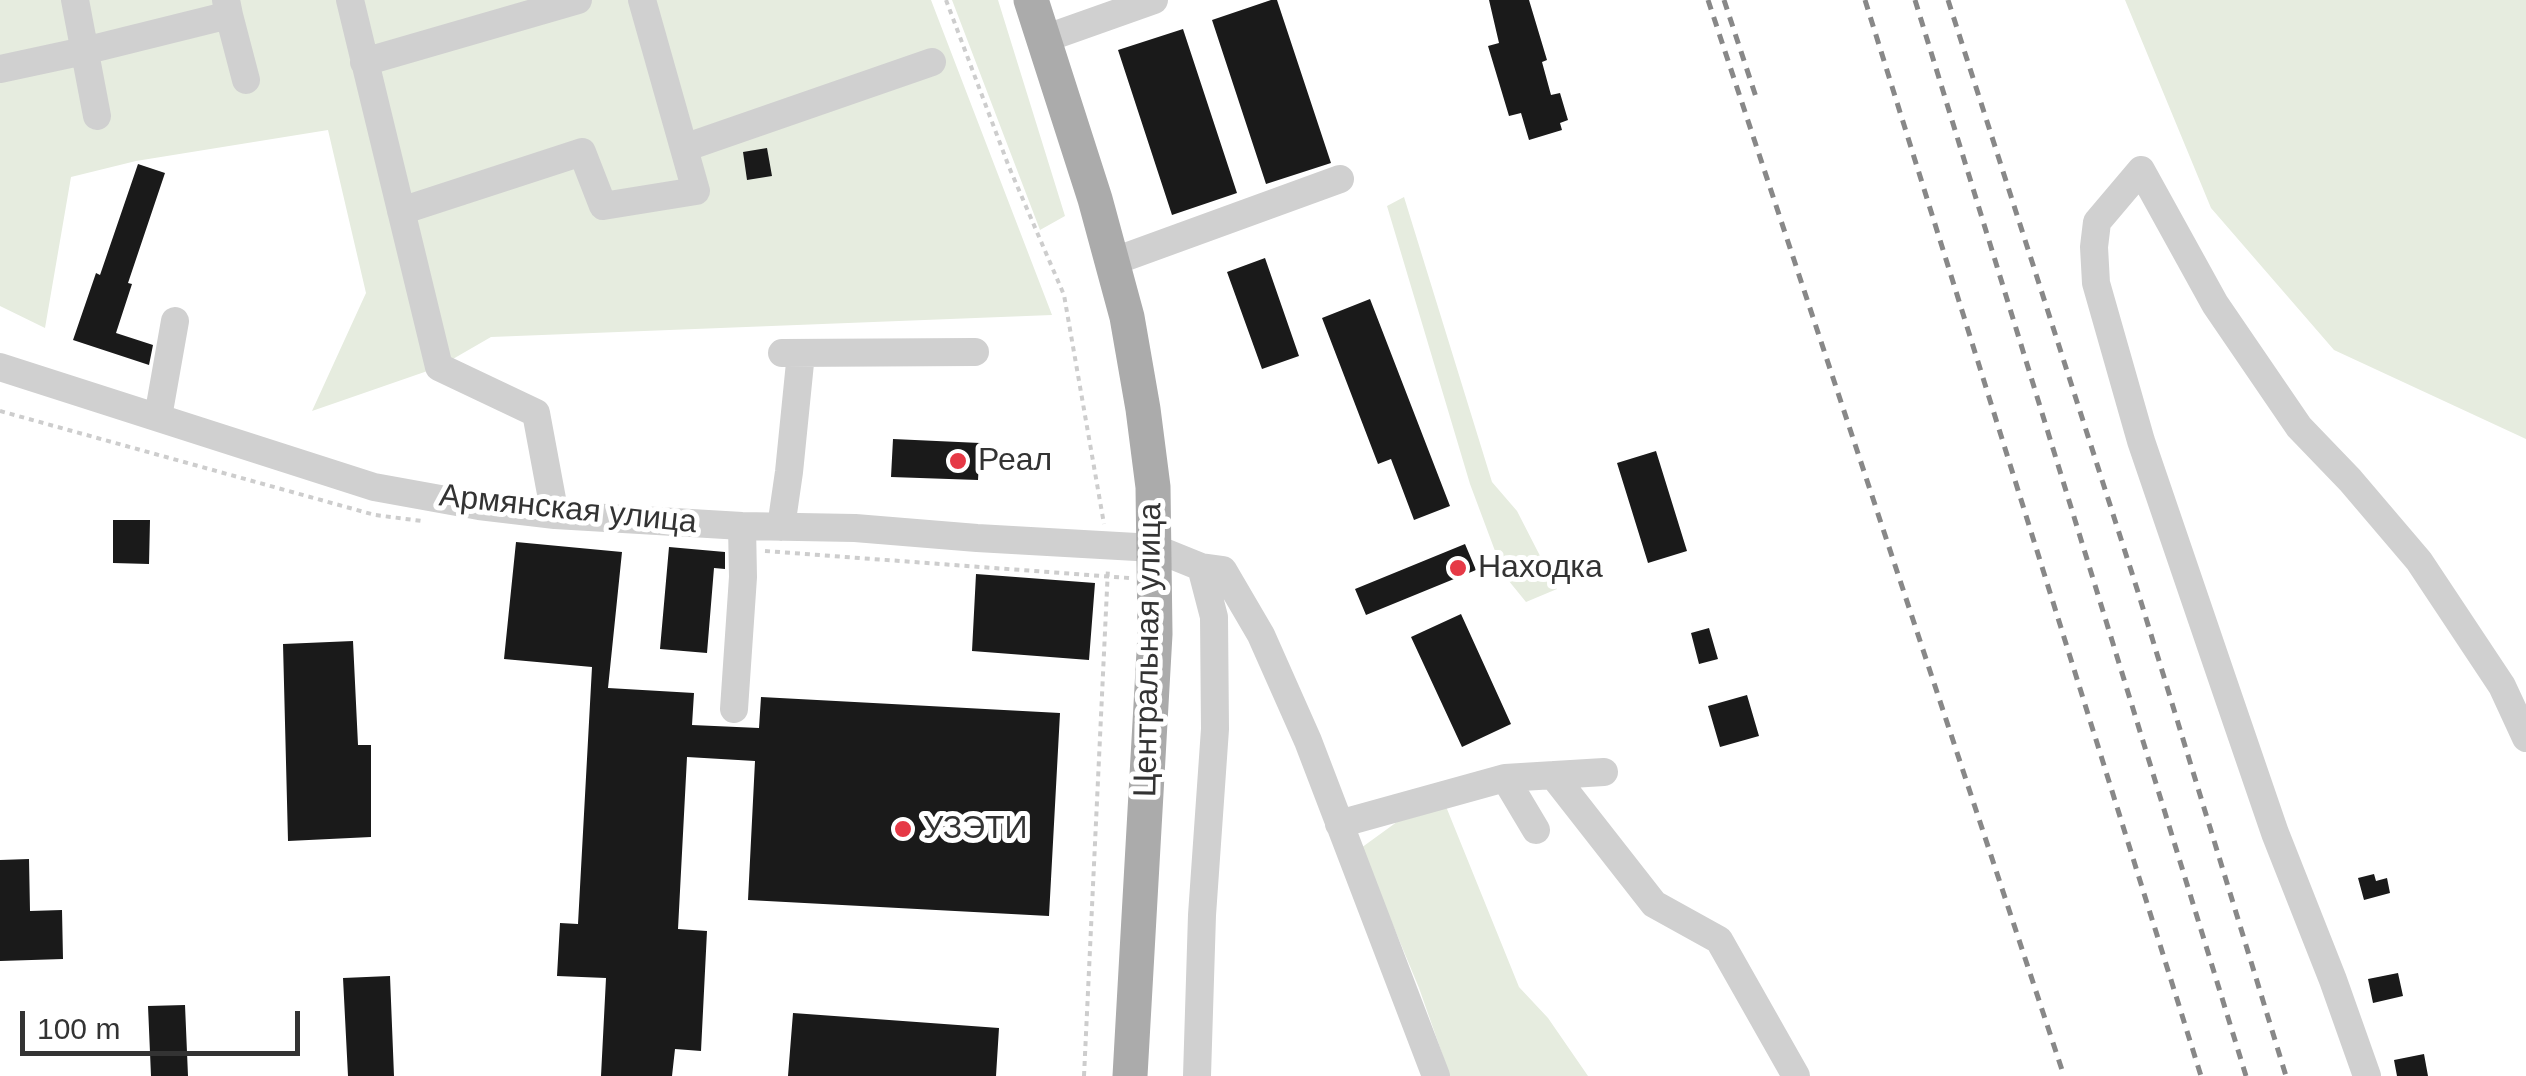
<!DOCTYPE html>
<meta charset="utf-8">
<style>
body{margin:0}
#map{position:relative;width:2526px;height:1076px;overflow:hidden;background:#fff;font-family:Arial,sans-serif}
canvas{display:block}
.scale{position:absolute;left:20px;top:1011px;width:280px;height:45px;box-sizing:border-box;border:5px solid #333;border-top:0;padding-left:12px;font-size:30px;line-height:35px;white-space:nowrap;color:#333;-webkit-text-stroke:8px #fff;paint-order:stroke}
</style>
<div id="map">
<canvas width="2526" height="1076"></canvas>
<div class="scale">100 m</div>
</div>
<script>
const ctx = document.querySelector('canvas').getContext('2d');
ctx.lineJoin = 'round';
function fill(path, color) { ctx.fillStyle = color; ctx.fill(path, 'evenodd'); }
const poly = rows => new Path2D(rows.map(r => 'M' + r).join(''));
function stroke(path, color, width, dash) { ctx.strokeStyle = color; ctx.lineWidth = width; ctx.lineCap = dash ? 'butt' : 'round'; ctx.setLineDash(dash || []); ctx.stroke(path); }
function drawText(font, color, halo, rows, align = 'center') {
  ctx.font = font + ' Arial,sans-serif'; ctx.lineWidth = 10; ctx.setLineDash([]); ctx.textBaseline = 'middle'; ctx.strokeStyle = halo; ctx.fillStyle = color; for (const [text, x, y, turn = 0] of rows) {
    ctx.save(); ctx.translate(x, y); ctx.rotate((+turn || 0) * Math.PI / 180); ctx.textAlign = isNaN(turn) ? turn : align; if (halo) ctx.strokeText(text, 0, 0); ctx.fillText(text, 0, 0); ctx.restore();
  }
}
fill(poly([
 [0,0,931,0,1052,315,491,337,439,367,312,411,366,293,328,130,136,161,71,177,45,328,0,306],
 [952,0,998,0,1065,216,1040,230],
 [2125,0,2526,0,2526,439,2334,350,2211,208],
 [1404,197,1492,482,1517,511,1557,589,1526,602,1504,575,1470,484,1387,206],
 [1445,804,1519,987,1548,1018,1588,1076,1450,1076,1419,988,1361,848,1412,811]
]), '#e6ecdf');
fill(poly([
 [1271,0,1277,0,1331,163,1266,184,1212,20],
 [1489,0,1529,0,1547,60,1542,62,1551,95,1560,93,1568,120,1560,123,1562,130,1529,140,1521,113,1509,116,1488,46,1499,43],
 [1183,29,1237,193,1172,215,1118,50],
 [767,148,772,176,747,180,743,152],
 [138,164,165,173,128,283,132,284,116,333,153,345,149,365,73,340,96,273,100,275],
 [1265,258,1299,356,1262,369,1227,272],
 [1370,299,1450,506,1414,520,1391,459,1378,464,1322,318],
 [893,439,980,443,978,480,891,477],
 [1656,451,1687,551,1648,563,1617,463],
 [113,520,150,520,149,564,113,563],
 [516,542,622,552,608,688,694,693,692,725,759,728,761,697,1060,713,1049,916,748,900,755,761,687,757,678,929,707,931,701,1051,675,1049,672,1076,601,1076,606,978,557,976,560,923,578,924,592,667,504,659],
 [1465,544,1476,570,1366,615,1355,589],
 [669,547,725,552,725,569,714,568,707,653,660,649],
 [976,574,1095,583,1089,660,972,651],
 [1461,614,1511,724,1462,747,1411,637],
 [1709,628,1718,659,1699,664,1691,633],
 [353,641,358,745,371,745,371,837,288,841,283,644],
 [1747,695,1759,736,1720,747,1708,706],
 [29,859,30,911,62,910,63,959,0,961,0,860],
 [2374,874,2376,881,2387,878,2390,893,2364,900,2358,878],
 [2398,973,2403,996,2373,1003,2368,979],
 [390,976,394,1076,348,1076,343,978],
 [185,1005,188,1076,151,1076,148,1006],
 [793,1013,999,1028,996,1076,788,1076],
 [2424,1054,2428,1076,2397,1076,2394,1060]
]), '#1a1a1a');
stroke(poly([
 [946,0,1009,167,1064,295,1104,524],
 [0,411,375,515,422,521],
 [765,551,1129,578],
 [1084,1076,1108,568]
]), '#cdcdcd', 4, [5, 5]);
stroke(poly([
 [75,0,97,116],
 [350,0,439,367,536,413,555,515],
 [229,15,246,80],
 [1044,39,1154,0],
 [364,62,578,0],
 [0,69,84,51,229,15,226,0],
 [684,148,932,62],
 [401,211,582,152,603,206,696,191,642,0],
 [1112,262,1340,179],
 [782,353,975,352],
 [0,367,374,487,479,506,555,515,742,526,855,528,977,538,1154,548,1201,567,1223,570,1261,635,1308,741,1436,1076],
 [158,417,175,321],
 [781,527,789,472,801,353],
 [734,709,743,577,742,526],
 [1553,775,1654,904,1719,940,1796,1076],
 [1505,778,1604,772],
 [1339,824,1505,778,1536,830],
 [1197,1076,1202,915,1215,729,1214,617,1201,567],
 [2367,1076,2333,980,2275,833,2227,693,2141,441,2096,283,2094,247,2097,222,2141,170,2215,304,2299,427,2350,480,2419,561,2502,686,2526,738]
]), '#d0d0d0', 28);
stroke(poly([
 [1031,0,1095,199,1127,317,1143,409,1153,487,1155,634,1130,1076]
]), '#ababab', 35);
stroke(poly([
 [1708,0,2064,1076],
 [1724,0,1757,100],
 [1865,0,2201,1076],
 [1915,0,2246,1076],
 [1948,0,2138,592,2286,1076]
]), '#888', 5, [10, 8]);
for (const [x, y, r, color] of [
 [958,461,10,"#e63946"],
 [1458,568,10,"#e63946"],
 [903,829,10,"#e63946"]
]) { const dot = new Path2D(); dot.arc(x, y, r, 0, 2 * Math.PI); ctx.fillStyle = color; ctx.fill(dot); stroke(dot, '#fff', 4); }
drawText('32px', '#333', '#fff', [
 ["Реал",978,461],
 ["Находка",1478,568],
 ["УЗЭТИ",923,829]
], 'left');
drawText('32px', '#333', '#fff', [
 ["Армянская улица",568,510,6],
 ["Центральная улица",1149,650,-89]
]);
</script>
